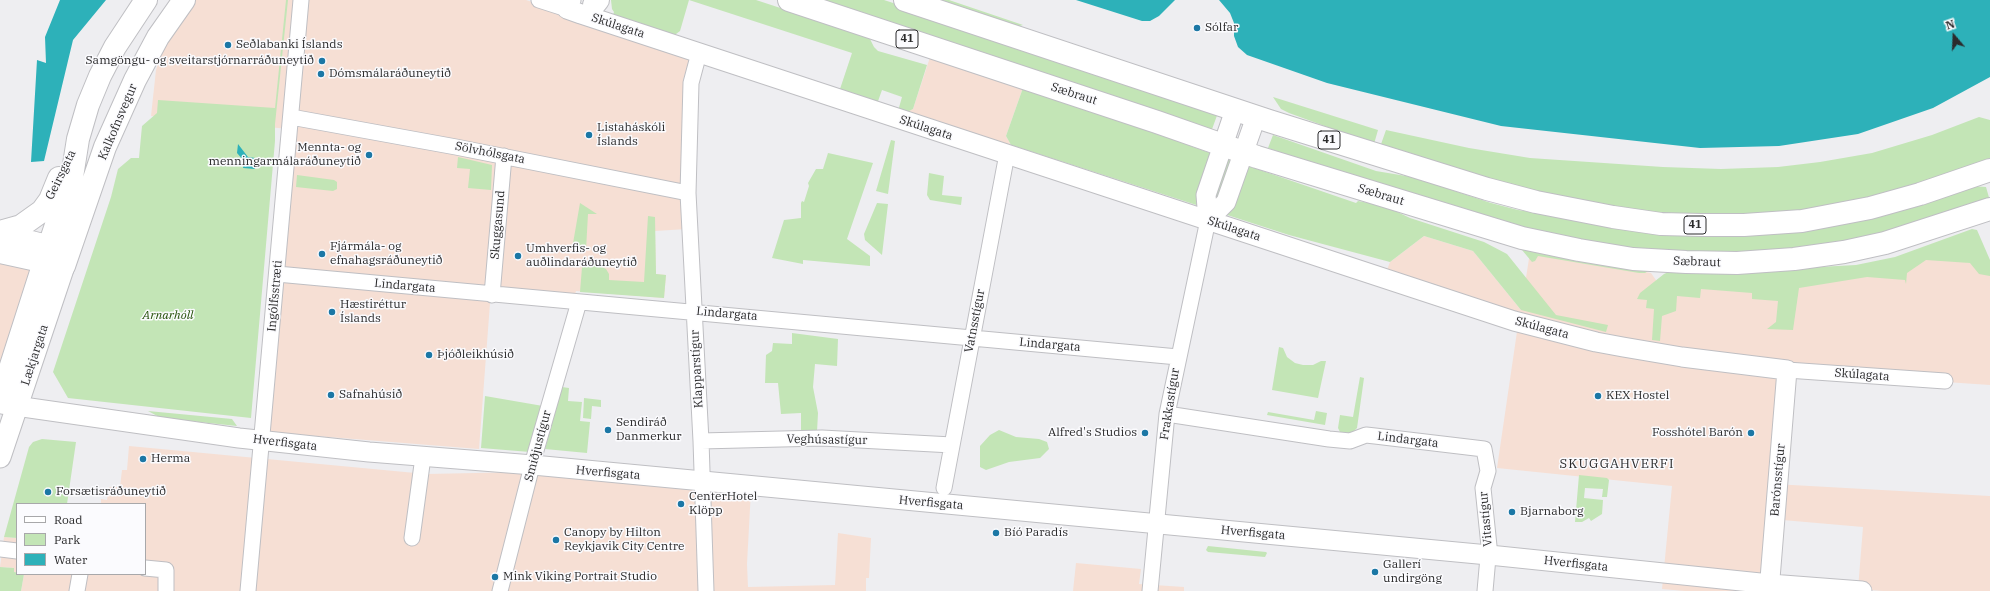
<!DOCTYPE html>
<meta charset="utf-8">
<style>
body{margin:0}
#map{position:relative;width:1990px;height:591px;overflow:hidden;background:#eeeef1;font-family:"IBM Plex Serif",serif}
canvas{display:block}
.legend{position:absolute;left:16px;top:503px;width:130px;height:72px;box-sizing:border-box;background:#fbfbfe;border:1px solid #a8a8aa;margin:0;padding:5px 7px;list-style:none;font-size:12px;color:#2b2b2c}
.legend li{display:flex;align-items:center;gap:8px;height:20px}
.legend b{width:20px;border:1px solid #a8a8aa}
.north{position:absolute;left:1934px;top:16px;width:40px;height:40px;-webkit-text-stroke:3px #fbfbfe;paint-order:stroke;rotate:341deg;font-size:11px;font-weight:700;line-height:16px;text-align:center;color:#2b2b2c}
.north::after{content:'';display:block;margin:auto;width:14px;height:18px;background:#2b2b2c;clip-path:polygon(50% 0,100% 100%,50% 72%,0 100%)}
</style>
<div id="map">
<canvas width="1990" height="591"></canvas>
<ul class="legend">
<li><b style="height:5px;background:#fff"></b>Road</li>
<li><b style="height:11px;background:#c3e5b6"></b>Park</li>
<li><b style="height:11px;background:#2db1b9"></b>Water</li>
</ul>
<div class="north">N</div>
</div>
<script>
const ctx = document.querySelector('canvas').getContext('2d');
ctx.lineJoin = 'round';
function fill(path, color) { ctx.fillStyle = color; ctx.fill(path, 'evenodd'); }
const poly = rows => new Path2D(rows.map(r => 'M' + r).join(''));
function stroke(path, color, width, dash) { ctx.strokeStyle = color; ctx.lineWidth = width; ctx.lineCap = dash ? 'butt' : 'round'; ctx.setLineDash(dash || []); ctx.stroke(path); }
function drawText(font, color, halo, rows, align = 'center') {
  ctx.font = font + ' "IBM Plex Serif",serif'; ctx.lineWidth = 3; ctx.setLineDash([]); ctx.textBaseline = 'middle'; ctx.strokeStyle = halo; ctx.fillStyle = color; for (const [text, x, y, turn = 0] of rows) {
    ctx.save(); ctx.translate(x, y); ctx.rotate((+turn || 0) * Math.PI / 180); ctx.textAlign = isNaN(turn) ? turn : align; if (halo) ctx.strokeText(text, 0, 0); ctx.fillText(text, 0, 0); ctx.restore();
  }
}
fill(poly([
 [193,0,526,0,691,55,683,80,687,229,655,231,656,274,666,275,664,298,576,291,574,298,491,290,479,449,266,432,289,129,151,116,156,70,165,41],
 [935,42,1024,85,1006,136,1011,145,894,114,913,109],
 [1424,236,1473,251,1521,310,1530,252,1651,273,1658,283,1772,290,1925,257,1990,265,1990,385,1782,371,1774,484,1990,496,1990,591,1883,591,1858,589,1863,527,1771,519,1761,591,1685,591,1662,589,1672,486,1497,468,1519,318,1385,275,1390,262],
 [0,262,34,267,0,380],
 [129,446,426,474,526,472,751,490,747,564,748,587,835,585,838,533,871,538,869,578,866,578,866,591,21,591,24,574,145,574,145,504,101,504,101,499,107,500,109,487,120,487,122,470,127,470],
 [4,537,17,538,17,573,14,572,14,568,0,567],
 [1076,563,1141,569,1139,584,1184,587,1184,591,1073,591]
]), '#f6dfd4');
fill(poly([
 [286,0,288,0,275,124,275,141,251,418,68,398,53,372,111,197,118,169,131,158,139,158,142,126,157,113,158,100,275,108],
 [611,0,756,0,869,37,874,47,878,51,927,65,913,109,907,112,898,111,902,97,882,90,877,104,839,92,852,53,689,0,680,31,672,37,612,18,614,12,612,9],
 [809,0,884,0,1219,110,1211,132],
 [921,0,949,0,1023,25,1016,27],
 [1024,85,1151,125,1193,147,1356,203,1358,201,1385,206,1410,218,1484,242,1507,254,1556,315,1608,325,1606,332,1521,310,1473,251,1424,236,1390,262,1289,235,1011,145,1006,136],
 [1273,97,1378,130,1374,144,1289,113,1281,109],
 [1979,117,1990,120,1990,158,1915,186,1832,207,1743,216,1661,213,1614,207,1540,193,1380,147,1386,130,1469,148,1530,158,1663,167,1721,169,1778,167,1820,162,1872,153,1932,135],
 [1273,135,1376,171,1412,177,1491,203,1518,210,1677,234,1971,186,1986,187,1990,201,1896,233,1749,256,1607,249,1524,230,1370,183,1268,148],
 [891,140,895,141,888,194,876,191],
 [828,153,873,163,847,239,870,256,870,266,803,260,803,264,772,258,784,220,801,218,801,203,802,201,804,202,809,186,808,183,816,169,823,169],
 [458,157,492,165,491,190,468,188,470,169,457,168],
 [929,173,944,176,942,195,962,197,961,205,930,200,927,195],
 [297,175,334,180,337,182,337,189,333,191,296,187],
 [580,203,597,214,588,214,586,250,572,249],
 [877,203,888,204,882,255,865,240,864,234],
 [648,216,655,217,656,274,666,275,664,298,580,292,582,267,587,261,590,261,606,269,609,274,609,280,644,282],
 [1972,229,1977,230,1990,260,1990,276,1979,274,1970,263,1926,260,1907,273,1906,284,1905,280,1867,277,1799,288,1793,330,1767,329,1776,322,1778,301,1752,299,1752,293,1701,289,1700,298,1677,296,1676,311,1662,316,1660,341,1652,340,1654,309,1646,308,1647,300,1637,299,1640,293,1664,274,1673,270,1762,270,1856,265,1895,257],
 [1521,246,1653,268,1645,273,1639,273,1538,256,1535,261,1532,262,1522,250],
 [792,333,838,339,837,366,815,364,813,387,818,413,817,432,801,433,801,413,781,414,778,383,765,383,766,355,772,351,773,343,792,344],
 [1279,347,1283,348,1287,357,1295,363,1303,365,1313,365,1321,361,1326,361,1318,398,1272,390],
 [1360,377,1364,378,1357,428,1350,435,1341,434,1338,428,1340,415,1353,417],
 [562,387,569,388,568,401,582,402,580,421,590,422,587,453,545,449],
 [485,396,543,406,530,452,481,448],
 [584,398,601,400,601,407,592,406,591,419,583,418],
 [148,411,232,419,237,426,161,418],
 [1316,411,1327,413,1325,425,1267,415,1268,412,1314,420],
 [999,430,1016,437,1039,439,1047,442,1049,449,1040,458,1009,462,986,470,980,467,980,446,990,435],
 [42,439,76,442,67,504,17,504,17,538,4,537,29,447,33,442],
 [1579,475,1607,478,1609,480,1607,497,1602,497,1603,489,1585,488,1584,498,1603,500,1602,514,1591,521,1589,518,1582,522,1575,522],
 [1208,546,1266,552,1267,553,1265,557,1208,552,1206,550],
 [0,567,14,568,14,572,24,574,21,591,0,591]
]), '#c3e5b6');
fill(poly([
 [60,0,106,0,73,40,44,161,31,162,37,60,46,63,45,37],
 [1076,0,1175,0,1159,16,1150,21,1142,21],
 [1219,0,1990,0,1990,77,1933,108,1858,134,1779,146,1700,148,1501,126,1327,83,1247,55,1238,47,1234,36,1234,23,1230,13],
 [238,144,248,157,255,158,255,169,243,168,244,161,237,153]
]), '#2db1b9');
const minor = poly([
 [539,0,567,9],
 [699,53,691,83,688,193,701,441,706,591],
 [291,117,456,147,688,193],
 [277,274,1178,357],
 [492,295,504,156],
 [1787,370,1945,381],
 [1167,414,1329,439,1350,441,1366,435,1375,436,1484,449,1488,471,1483,488,1489,546,1485,591],
 [701,441,822,438,952,445],
 [944,488,1007,154],
 [412,538,423,457],
 [0,549,17,551],
 [145,568,166,570,166,591],
 [77,591,80,574],
 [248,591,301,0],
 [500,591,535,454,579,302],
 [1150,591,1167,414,1208,220]
]);
const tertiary = poly([
 [571,0,567,9,581,14,1514,321,1596,342,1623,347,1682,357,1787,370,1769,591],
 [1208,220,1226,202,1256,117],
 [1208,220,1206,195,1235,110],
 [2,404,239,438,369,452,533,465,1499,556,1770,584,1862,591]
]);
const secondary = poly([
 [0,398,44,261],
 [0,457,64,266]
]);
const primary = poly([
 [789,0,1157,122,1257,157,1522,238,1579,250,1633,259,1686,262,1737,263,1794,259,1844,252,1885,243,1990,209],
 [905,0,1269,121,1487,189,1536,202,1613,217,1661,224,1701,225,1744,225,1802,221,1870,208,1920,194,1990,170],
 [594,5,598,0],
 [0,232,21,226,42,211,50,200,59,178],
 [0,234,62,250],
 [0,252,64,266,105,147,135,80,158,37,184,0],
 [44,261,72,177,78,139,88,105,100,76,115,47,146,0]
]);
stroke(minor, '#bfbfc3', 17);
stroke(tertiary, '#bfbfc3', 21);
stroke(secondary, '#bfbfc3', 23);
stroke(primary, '#bfbfc3', 24);
stroke(minor, '#fff', 15);
stroke(tertiary, '#fff', 19);
stroke(secondary, '#fff', 21);
stroke(primary, '#fff', 22);
for (const [x, y, r, color] of [
 [1197,28,4,"#1b77a5"],
 [228,45,4,"#1b77a5"],
 [322,61,4,"#1b77a5"],
 [321,74,4,"#1b77a5"],
 [589,135,4,"#1b77a5"],
 [369,155,4,"#1b77a5"],
 [322,254,4,"#1b77a5"],
 [518,256,4,"#1b77a5"],
 [332,312,4,"#1b77a5"],
 [429,355,4,"#1b77a5"],
 [331,395,4,"#1b77a5"],
 [1598,396,4,"#1b77a5"],
 [608,430,4,"#1b77a5"],
 [1145,433,4,"#1b77a5"],
 [1751,433,4,"#1b77a5"],
 [143,459,4,"#1b77a5"],
 [48,492,4,"#1b77a5"],
 [681,504,4,"#1b77a5"],
 [1512,512,4,"#1b77a5"],
 [996,533,4,"#1b77a5"],
 [556,540,4,"#1b77a5"],
 [1375,572,4,"#1b77a5"],
 [495,577,4,"#1b77a5"]
]) { const dot = new Path2D(); dot.arc(x, y, r, 0, 2 * Math.PI); ctx.fillStyle = color; ctx.fill(dot); stroke(dot, '#fbfbfe', 1.5); }
for (const [x, y, w] of [
 [907,39,22],
 [1329,140,22],
 [1695,225,22]
]) { const box = new Path2D(); box.roundRect(x - w / 2, y - 9, w, 18, 3); ctx.fillStyle = '#fbfbfe'; ctx.fill(box); stroke(box, '#2b2b2c', 1); }
drawText('bold 11px', '#2b2b2c', null, [
 ["41",907,39],
 ["41",1329,140],
 ["41",1695,225]
]);
drawText('12px', '#2b2b2c', '#fbfbfe', [
 ["Skúlagata",618,26,18],
 ["Sæbraut",1074,94,18],
 ["Kalkofnsvegur",118,122,-67],
 ["Skúlagata",926,128,18],
 ["Sölvhólsgata",490,153,11],
 ["Geirsgata",61,175,-64],
 ["Sæbraut",1381,195,17],
 ["Skuggasund",498,225,-85],
 ["Skúlagata",1234,229,18],
 ["Sæbraut",1697,262,2],
 ["Lindargata",405,286,5],
 ["Ingólfsstræti",275,296,-85],
 ["Lindargata",727,314,5],
 ["Vatnsstígur",975,321,-79],
 ["Skúlagata",1542,328,15],
 ["Lindargata",1050,345,5],
 ["Lækjargata",35,355,-72],
 ["Klapparstígur",697,369,-93],
 ["Skúlagata",1862,375,4],
 ["Frakkastígur",1170,404,-81],
 ["Veghúsastígur",827,440,1],
 ["Lindargata",1408,440,7],
 ["Hverfisgata",285,443,7],
 ["Smiðjustígur",538,446,-75],
 ["Hverfisgata",608,473,5],
 ["Barónsstígur",1778,480,-85],
 ["Hverfisgata",931,503,5],
 ["Vitastígur",1486,519,-95],
 ["Hverfisgata",1253,533,5],
 ["Hverfisgata",1576,564,6]
]);
drawText('12px', '#2b2b2c', '#fbfbfe', [
 ["Sólfar",1205,28],
 ["Seðlabanki Íslands",236,45],
 ["Samgöngu- og sveitarstjórnarráðuneytið",314,61,"right"],
 ["Dómsmálaráðuneytið",329,74],
 ["Listaháskóli",597,128],
 ["Íslands",597,142],
 ["Mennta- og",361,148,"right"],
 ["menningarmálaráðuneytið",361,162,"right"],
 ["Fjármála- og",330,247],
 ["efnahagsráðuneytið",330,261],
 ["Umhverfis- og",526,249],
 ["auðlindaráðuneytið",526,263],
 ["Hæstiréttur",340,305],
 ["Íslands",340,319],
 ["Þjóðleikhúsið",437,355],
 ["Safnahúsið",339,395],
 ["KEX Hostel",1606,396],
 ["Sendiráð",616,423],
 ["Danmerkur",616,437],
 ["Alfred's Studios",1137,433,"right"],
 ["Fosshótel Barón",1743,433,"right"],
 ["Herma",151,459],
 ["Forsætisráðuneytið",56,492],
 ["CenterHotel",689,497],
 ["Klöpp",689,511],
 ["Bjarnaborg",1520,512],
 ["Canopy by Hilton",564,533],
 ["Reykjavik City Centre",564,547],
 ["Bíó Paradís",1004,533],
 ["Gallerí",1383,565],
 ["undirgöng",1383,579],
 ["Mink Viking Portrait Studio",503,577]
], 'left');
drawText('italic 12px', '#224f06', '#fbfbfe', [
 ["Arnarhóll",168,316]
]);
ctx.letterSpacing = '1px';
drawText('13px', '#2b2b2c', '#fbfbfe', [
 ["SKUGGAHVERFI",1617,464]
]);
ctx.letterSpacing = '0px';
</script>
